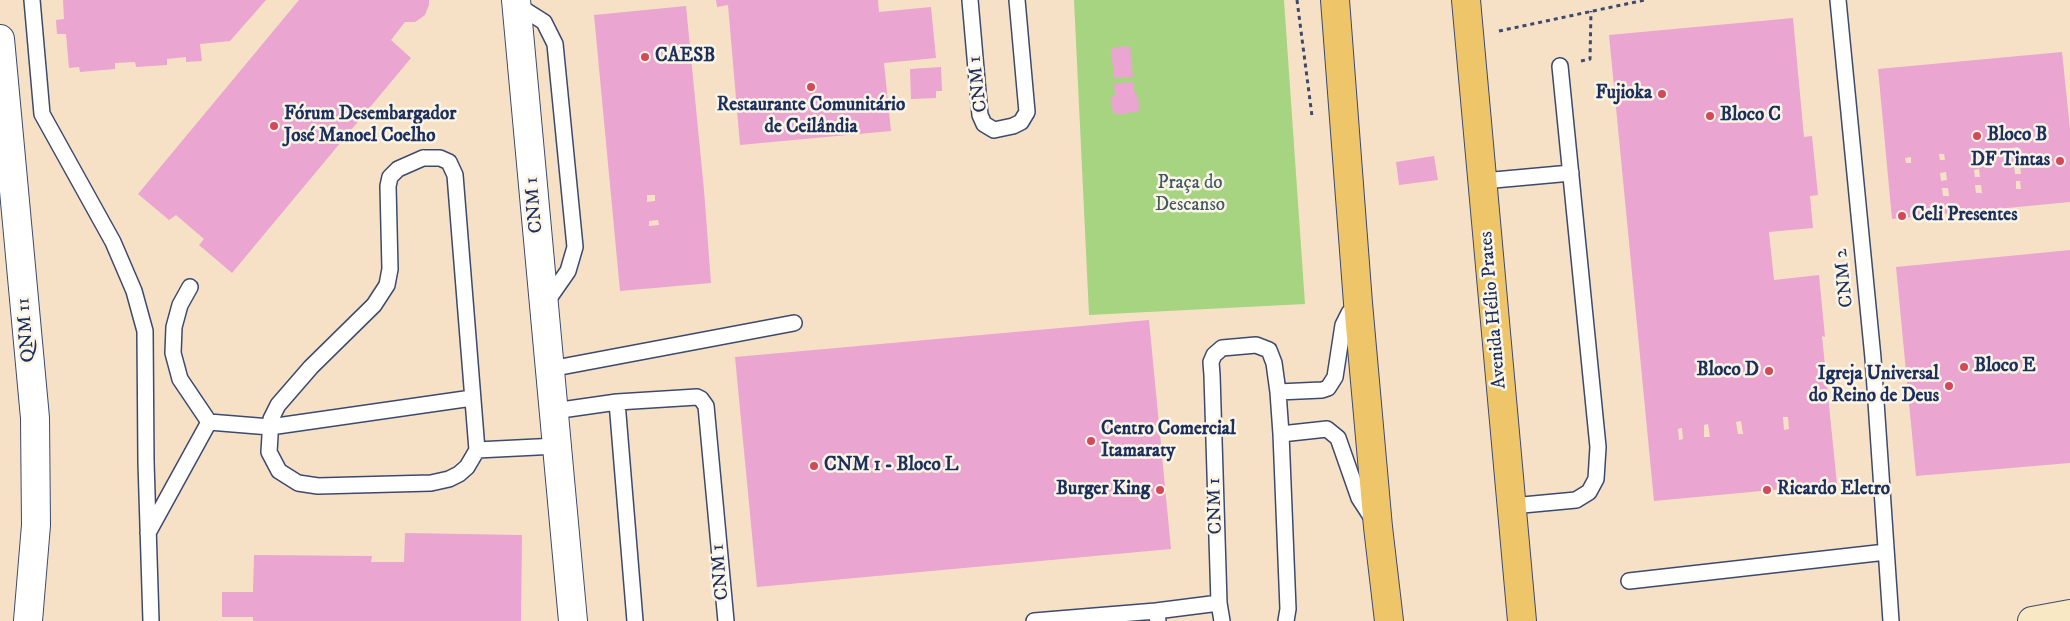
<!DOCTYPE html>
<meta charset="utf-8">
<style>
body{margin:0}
canvas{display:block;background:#f6e1c7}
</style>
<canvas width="2070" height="621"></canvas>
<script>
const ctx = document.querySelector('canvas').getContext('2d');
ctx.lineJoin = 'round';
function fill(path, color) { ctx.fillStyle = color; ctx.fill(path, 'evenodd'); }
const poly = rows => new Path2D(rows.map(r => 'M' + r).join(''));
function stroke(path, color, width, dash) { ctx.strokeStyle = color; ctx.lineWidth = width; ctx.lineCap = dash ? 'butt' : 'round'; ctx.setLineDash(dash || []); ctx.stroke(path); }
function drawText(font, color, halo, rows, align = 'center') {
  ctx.font = font + ' "IM FELL DW Pica",serif'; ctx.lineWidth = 5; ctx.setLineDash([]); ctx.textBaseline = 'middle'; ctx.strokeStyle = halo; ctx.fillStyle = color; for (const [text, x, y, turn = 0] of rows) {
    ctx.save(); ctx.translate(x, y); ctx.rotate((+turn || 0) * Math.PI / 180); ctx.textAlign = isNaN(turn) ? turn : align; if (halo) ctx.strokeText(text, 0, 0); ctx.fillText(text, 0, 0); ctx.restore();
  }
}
fill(poly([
 [1074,0,1284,0,1305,304,1089,315]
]), '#a7d481');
fill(poly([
 [63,0,266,0,230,41,200,44,202,61,186,62,186,57,167,59,167,65,136,67,135,62,115,63,115,69,80,72,79,67,69,68,66,34,57,34,56,20,64,19],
 [299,0,429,0,429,5,425,15,421,18,415,22,405,22,391,40,411,58,232,273,199,245,204,239,176,215,169,220,138,194],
 [716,0,878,0,879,12,931,7,936,58,884,63,891,131,740,145,728,5,717,7],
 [686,6,704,190,711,283,620,291,594,15],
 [647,195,655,195,655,201,647,202],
 [658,220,659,225,649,226,649,221],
 [1793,18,1804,137,1812,136,1818,195,1810,196,1813,228,1769,232,1774,280,1819,275,1825,337,1822,336,1837,484,1654,501,1609,35],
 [1816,396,1816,401,1810,402,1810,397],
 [1783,417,1788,417,1789,429,1784,430],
 [1741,421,1743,434,1738,434,1736,422],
 [1708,424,1710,437,1704,437,1704,425],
 [1682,428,1683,439,1679,440,1678,429],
 [1130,46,1133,77,1114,78,1111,48],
 [2062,52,2070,129,2070,202,1892,219,1878,69],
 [2018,147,2018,153,2013,153,2012,148],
 [1973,151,1978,151,1979,157,1973,157],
 [1939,154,1944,154,1945,160,1940,160],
 [1911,157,1911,163,1906,163,1905,158],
 [2014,165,2020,165,2021,174,2015,174],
 [1979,169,1980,177,1975,177,1974,170],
 [1946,172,1947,180,1941,181,1940,173],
 [2016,181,2020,181,2021,189,2016,189],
 [1975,185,1981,185,1982,193,1976,193],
 [1942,188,1948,188,1949,196,1943,196],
 [941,67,942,91,936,91,936,98,911,99,910,69],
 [1133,82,1135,95,1138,94,1139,111,1118,115,1117,113,1113,113,1111,96,1115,96,1114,84],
 [1434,156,1438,180,1399,185,1396,162],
 [2070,250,2070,463,1916,476,1896,267],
 [1149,320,1171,549,757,587,735,357],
 [405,533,522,535,521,621,253,621,253,617,222,617,222,592,253,592,254,555,372,556,371,562,404,562]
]), '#eba5d1');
const lane = poly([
 [32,0,42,114,113,242,134,291,145,331,146,462,151,621],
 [970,0,980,115,984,124,994,130,1013,126,1021,122,1027,112,1017,0],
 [1838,0,1873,358,1891,621],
 [517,5,544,22,555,44,575,247,568,271,545,304],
 [423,158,440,158,449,162,455,175,477,450,467,467,459,474,449,479,431,483,318,486,298,483,279,471,269,452,271,419,278,405,311,367,374,305,387,285,390,269,388,186,390,177,398,169,423,158],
 [1483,181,1571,173],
 [190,287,180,305,174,327,173,353,180,379,209,422,270,427,472,398],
 [550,369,794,323],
 [1278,392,1281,434],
 [554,411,617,402],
 [477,450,557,446],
 [1512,506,1576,500,1589,492,1596,479,1598,447,1560,66],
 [148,533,209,422],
 [1629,581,1886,552],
 [1156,611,1219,603],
 [635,621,617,402,697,397,701,399,706,406,726,621],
 [1034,621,1156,611,1158,621],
 [1222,621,1219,603,1212,375,1211,362,1214,355,1222,348,1256,345,1269,350,1274,363,1278,392,1322,390,1328,388,1335,377,1343,325,1349,313,1357,304],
 [1286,621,1288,609,1281,434,1327,429,1338,438,1359,498,1372,518]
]);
const street = poly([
 [516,0,573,621],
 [0,39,35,418,36,525,28,621]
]);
const secondary = poly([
 [2032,621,2070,614]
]);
const primary = poly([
 [1335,0,1358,303,1378,527,1389,621],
 [1466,0,1522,621]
]);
stroke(lane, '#3c4a6e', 18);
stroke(street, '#3c4a6e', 30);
stroke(secondary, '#3c4a6e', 30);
stroke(primary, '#3c4a6e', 30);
stroke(poly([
 [1297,0,1312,116],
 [1499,31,1645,0],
 [1581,61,1590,59,1591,11]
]), '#3c4a6e', 3, [4, 4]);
stroke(lane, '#fff', 15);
stroke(street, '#fff', 28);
stroke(secondary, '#f8e8c3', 28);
stroke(primary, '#eec569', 28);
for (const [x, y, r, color] of [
 [645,57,5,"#d1495b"],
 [811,87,5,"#d1495b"],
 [1662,94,5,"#d1495b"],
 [1710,116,5,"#d1495b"],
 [274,126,5,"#d1495b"],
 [1977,136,5,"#d1495b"],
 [2060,161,5,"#d1495b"],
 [1902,216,5,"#d1495b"],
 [1964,367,5,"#d1495b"],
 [1769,371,5,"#d1495b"],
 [1949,386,5,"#d1495b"],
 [1091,441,5,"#d1495b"],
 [814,466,5,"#d1495b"],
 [1160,490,5,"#d1495b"],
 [1767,490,5,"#d1495b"]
]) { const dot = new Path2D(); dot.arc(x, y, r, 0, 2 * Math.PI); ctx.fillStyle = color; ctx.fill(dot); stroke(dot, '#fcf5e5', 2); }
drawText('bold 19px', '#1b2f5e', '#fcf5e5', [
 ["CAESB",655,57],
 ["Fujioka",1652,94,"right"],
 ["Restaurante Comunitário",811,106,"center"],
 ["de Ceilândia",811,128,"center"],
 ["Fórum Desembargador",284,115],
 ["José Manoel Coelho",284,137],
 ["Bloco C",1720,116],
 ["Bloco B",1987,136],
 ["DF Tintas",2050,161,"right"],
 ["Celi Presentes",1912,216],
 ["Bloco E",1974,367],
 ["Bloco D",1759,371,"right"],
 ["Igreja Universal",1939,375,"right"],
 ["do Reino de Deus",1939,397,"right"],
 ["Centro Comercial",1101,430],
 ["Itamaraty",1101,452],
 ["CNM 1 - Bloco L",824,466],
 ["Burger King",1150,490,"right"],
 ["Ricardo Eletro",1777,490]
], 'left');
drawText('19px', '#1b2f5e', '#fcf5e5', [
 ["CNM 1",979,84,-97],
 ["CNM 1",535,205,-95],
 ["CNM 2",1845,278,-96],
 ["Avenida Hélio Prates",1494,310,-95],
 ["QNM 11",27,330,-95],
 ["CNM 1",1216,506,-92],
 ["CNM 1",721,572,-95]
]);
drawText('19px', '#3e5867', '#fcf5e5', [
 ["Praça do",1190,184],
 ["Descanso",1190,206]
]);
</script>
